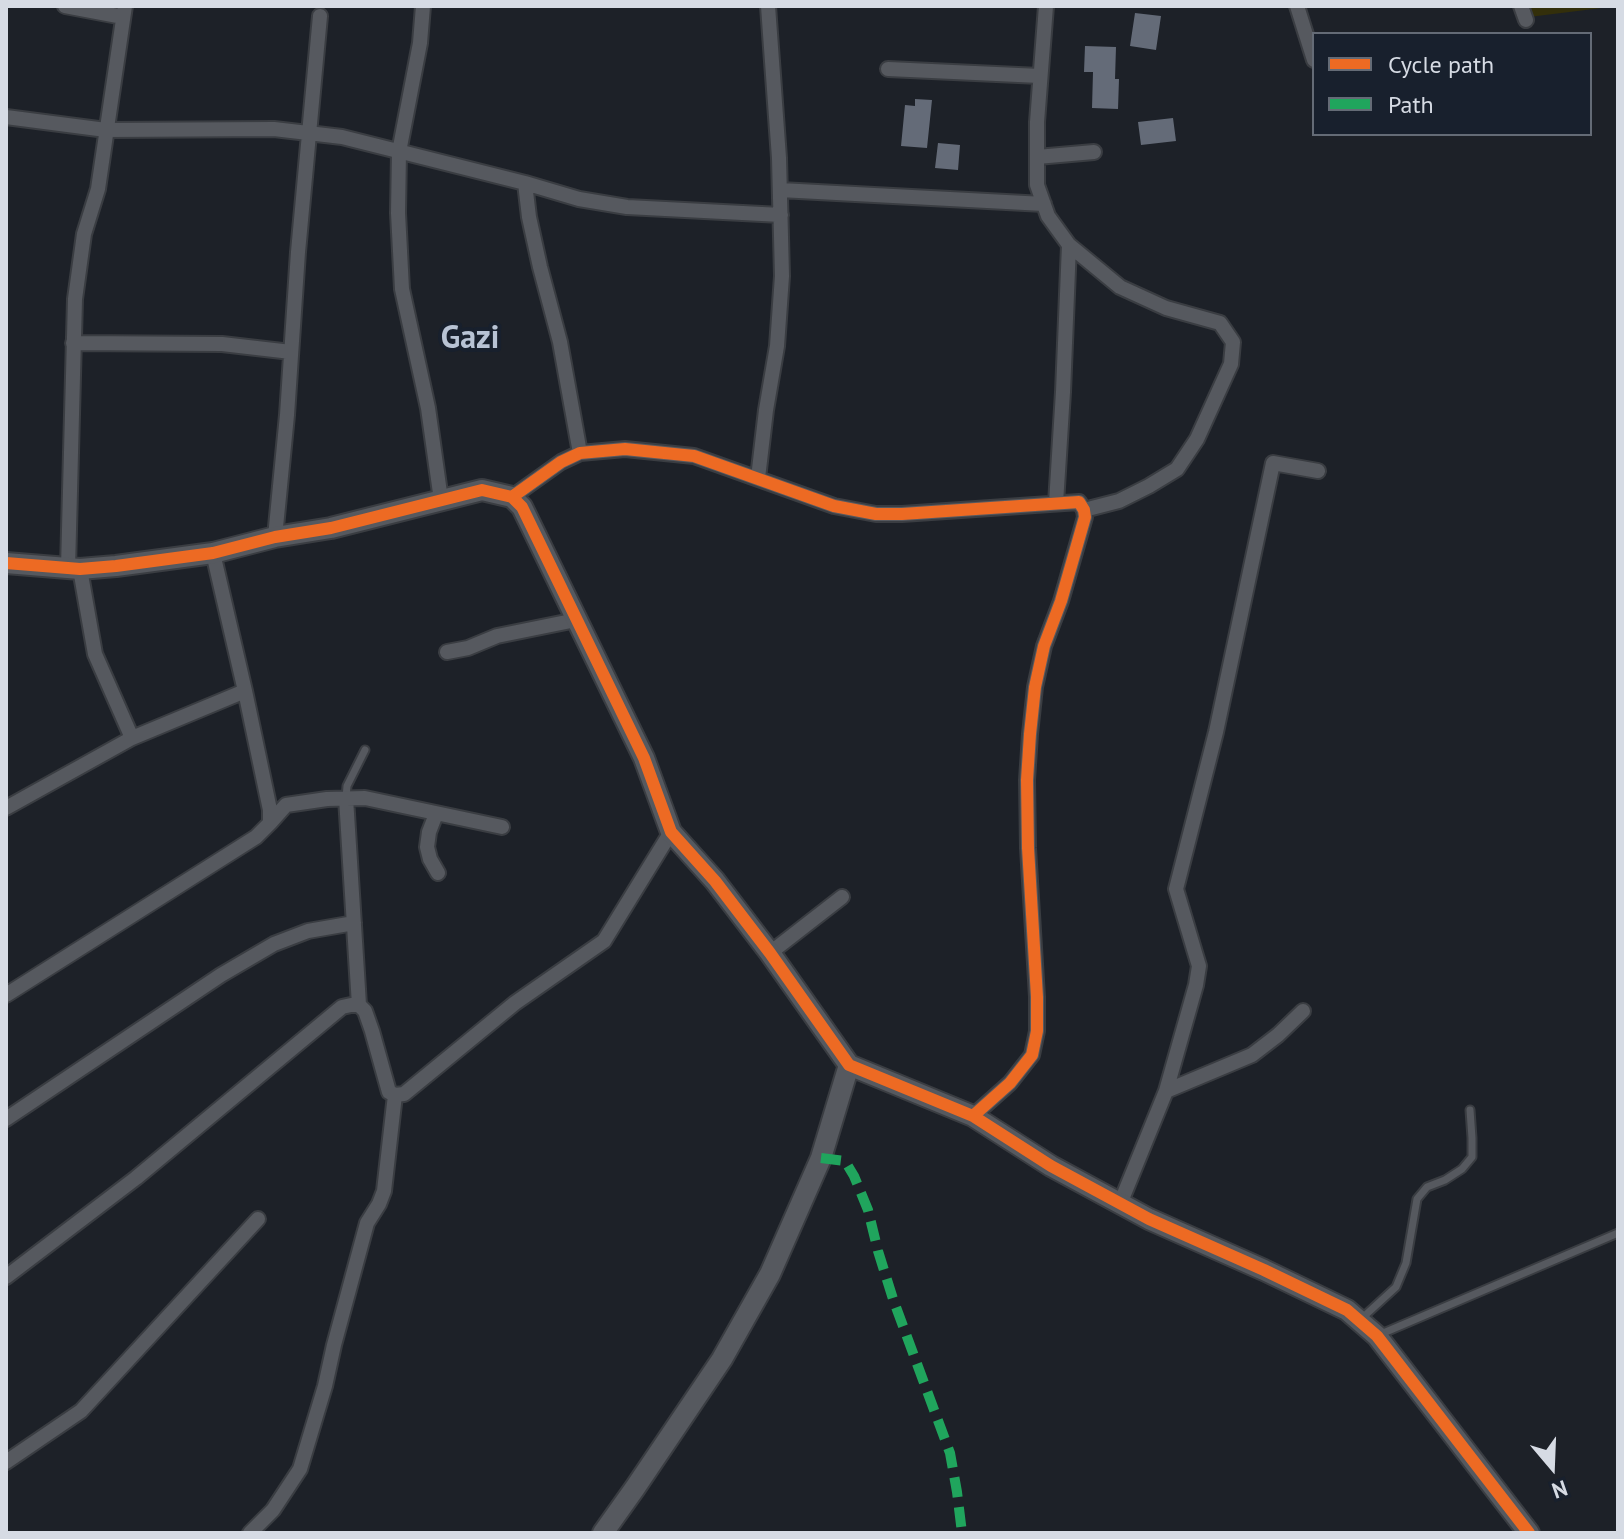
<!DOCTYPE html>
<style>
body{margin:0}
#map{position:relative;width:1624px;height:1539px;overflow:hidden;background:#1d2128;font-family:"PT Sans",sans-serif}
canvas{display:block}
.frame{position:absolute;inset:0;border:8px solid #d6dbe4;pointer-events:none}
.legend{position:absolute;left:1312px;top:32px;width:280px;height:104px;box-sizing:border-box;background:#18202d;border:2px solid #646b76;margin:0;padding:10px 14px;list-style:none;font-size:24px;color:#d6dbe4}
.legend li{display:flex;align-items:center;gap:16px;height:40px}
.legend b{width:40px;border:2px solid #646b76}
.north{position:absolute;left:1512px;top:1427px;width:80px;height:80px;-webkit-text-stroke:6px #18202d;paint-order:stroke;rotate:161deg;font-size:22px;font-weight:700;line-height:32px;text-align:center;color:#d6dbe4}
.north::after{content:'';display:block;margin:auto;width:28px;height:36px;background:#d6dbe4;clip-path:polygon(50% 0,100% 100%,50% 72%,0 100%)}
</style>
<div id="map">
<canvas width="1624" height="1539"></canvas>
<div class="frame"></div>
<ul class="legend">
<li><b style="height:10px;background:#ed6a23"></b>Cycle path</li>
<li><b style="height:10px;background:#20a55d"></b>Path</li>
</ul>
<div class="north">N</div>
</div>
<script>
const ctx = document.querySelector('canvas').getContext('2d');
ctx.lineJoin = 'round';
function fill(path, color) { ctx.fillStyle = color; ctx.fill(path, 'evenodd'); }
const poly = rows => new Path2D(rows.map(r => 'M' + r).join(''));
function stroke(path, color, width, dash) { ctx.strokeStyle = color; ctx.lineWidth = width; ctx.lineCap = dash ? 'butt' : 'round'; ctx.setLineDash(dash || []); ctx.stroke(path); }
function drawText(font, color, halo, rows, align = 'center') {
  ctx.font = font + ' "PT Sans",sans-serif'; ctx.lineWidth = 8; ctx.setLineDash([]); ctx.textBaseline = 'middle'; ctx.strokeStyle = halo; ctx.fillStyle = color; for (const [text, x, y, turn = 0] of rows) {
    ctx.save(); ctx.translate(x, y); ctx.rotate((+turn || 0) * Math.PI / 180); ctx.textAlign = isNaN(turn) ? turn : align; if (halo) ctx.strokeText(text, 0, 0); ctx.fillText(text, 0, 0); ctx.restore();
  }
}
fill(poly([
 [1525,6,1618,6,1529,17]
]), '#332f0b');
fill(poly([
 [1135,13,1161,16,1156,50,1130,46],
 [1085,46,1116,47,1115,79,1119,79,1118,109,1092,108,1093,72,1084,72],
 [915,99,932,100,927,148,901,146,905,105,915,106],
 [1173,118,1176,141,1141,145,1138,122],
 [938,143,960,145,958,170,935,168]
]), '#646b78');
const lane = poly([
 [346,798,347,786,365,750],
 [1360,1320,1396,1287,1406,1263,1417,1199,1427,1187,1445,1180,1462,1169,1472,1157,1472,1138,1470,1110],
 [1381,1334,1618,1233]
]);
const street = poly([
 [65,6,123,17],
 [423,6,420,43,399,152,398,213,402,289,428,408,441,500],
 [1046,6,1037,122,1037,185,1048,216,1069,245,1120,287,1166,308,1220,323,1233,342,1231,364,1197,439,1177,469,1149,486,1119,501,1084,510],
 [1297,6,1314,60],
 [1521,6,1526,20],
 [888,69,1040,76],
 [6,117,106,130,274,129,342,137,525,183,579,199,627,207,781,215],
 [1037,157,1094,152],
 [525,183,529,217,540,267,560,342,580,453],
 [780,190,1044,204],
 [73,343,222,344,291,352],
 [758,478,766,410,777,346,782,276,779,158,768,6],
 [512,497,561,462,580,453,625,449,694,456,834,506,876,514,902,514,1079,502,1084,510,1085,517,1061,601,1044,646,1035,687,1030,734,1027,780,1028,848,1037,997,1037,1031,1032,1055,1010,1083,973,1116],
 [1056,503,1063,392,1069,245],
 [275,537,287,415,298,252,320,16],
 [68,568,75,299,84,234,98,189,125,6],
 [80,569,95,654,132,738],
 [447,652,468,648,497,636,576,620],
 [346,798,359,1005],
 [6,808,132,738,245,691],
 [436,814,429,832,427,847,430,859,438,873],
 [270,823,286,805,327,799,365,798,502,827],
 [770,953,842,897],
 [6,995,256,837,270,823,270,810,245,691,213,553],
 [1166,1091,1252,1055,1278,1035,1303,1011],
 [6,1119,221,975,274,944,308,931,354,923],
 [1120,1204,1166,1091,1196,985,1199,966,1176,889,1216,732,1273,463,1318,471],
 [6,1277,136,1178,342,1007,351,1005,359,1005,365,1011,372,1031,389,1092,395,1095,404,1094,515,1003,604,941,671,832],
 [6,1462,81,1411,258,1219],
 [250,1533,273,1510,300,1469,325,1386,334,1345,367,1223,379,1204,384,1191,395,1095]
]);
const secondary = poly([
 [6,563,80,569,116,566,213,553,275,537,331,528,482,490,512,497,522,507,644,758,671,832,715,881,770,953,849,1065,973,1116,1051,1166,1149,1219,1264,1270,1347,1310,1377,1336,1529,1533],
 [603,1533,635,1488,722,1359,770,1274,821,1158,849,1065]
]);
stroke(lane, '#3a3d42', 11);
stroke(street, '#3a3d42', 18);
stroke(secondary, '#3a3d42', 24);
stroke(lane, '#56595f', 7);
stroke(street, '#56595f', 14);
stroke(secondary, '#56595f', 20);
stroke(poly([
 [821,1158,845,1161,854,1176,868,1210,878,1251,893,1299,950,1453,957,1492,962,1533]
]), '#20a55d', 10, [20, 10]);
stroke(poly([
 [512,497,561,462,580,453,625,449,694,456,834,506,876,514,902,514,1079,502,1084,510,1085,517,1061,601,1044,646,1035,687,1030,734,1027,780,1028,848,1037,997,1037,1031,1032,1055,1010,1083,973,1116],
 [6,563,80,569,116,566,213,553,275,537,331,528,482,490,512,497,522,507,644,758,671,832,715,881,770,953,849,1065,973,1116,1051,1166,1149,1219,1264,1270,1347,1310,1377,1336,1529,1533]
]), '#ed6a23', 12);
drawText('bold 32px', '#b8c3d4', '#18202d', [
 ["Gazi",470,339]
]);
</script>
